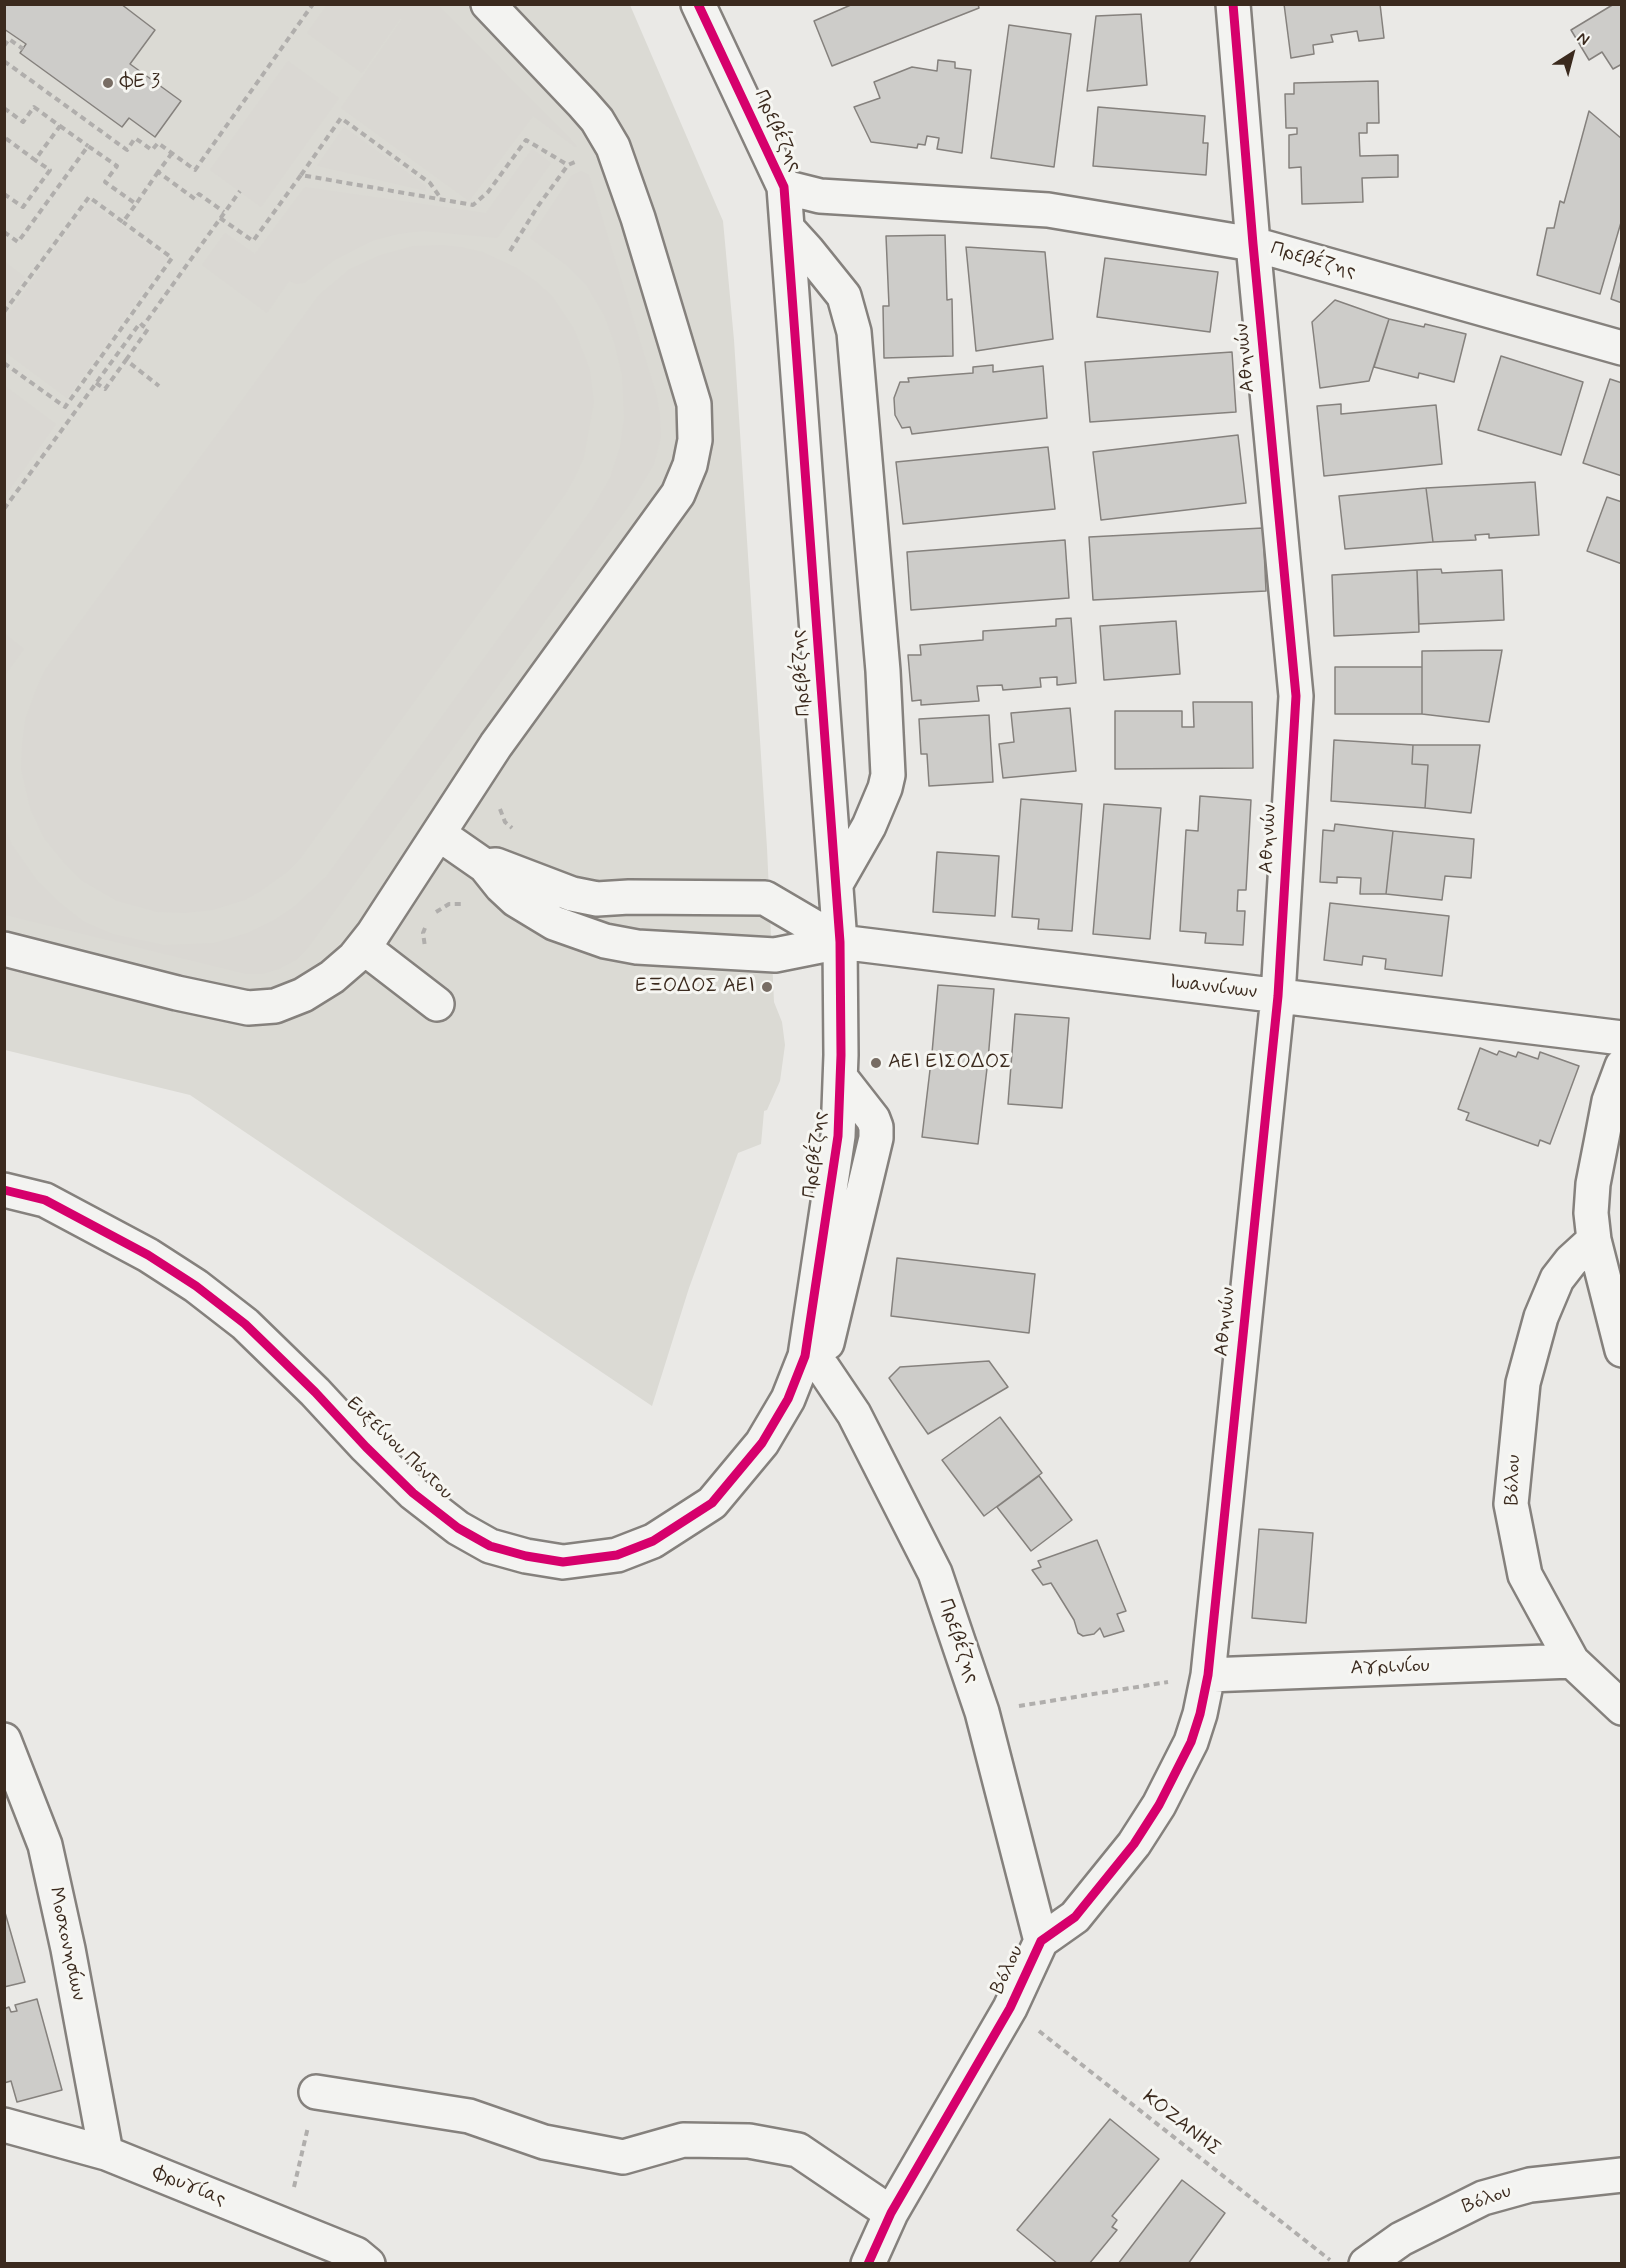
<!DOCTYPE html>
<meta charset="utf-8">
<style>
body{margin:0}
#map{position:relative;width:1626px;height:2268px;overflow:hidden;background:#eae9e6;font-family:Mynerve,sans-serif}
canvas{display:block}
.frame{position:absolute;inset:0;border:6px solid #3b2a1e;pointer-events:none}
.north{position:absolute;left:1542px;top:24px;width:60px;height:60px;-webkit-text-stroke:4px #f6f6f2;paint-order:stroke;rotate:36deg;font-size:16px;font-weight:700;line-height:24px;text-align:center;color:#3b2a1e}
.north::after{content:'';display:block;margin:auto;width:21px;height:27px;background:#3b2a1e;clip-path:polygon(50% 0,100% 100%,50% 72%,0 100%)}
</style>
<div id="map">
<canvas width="1626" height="2268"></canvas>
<div class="frame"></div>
<div class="north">N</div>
</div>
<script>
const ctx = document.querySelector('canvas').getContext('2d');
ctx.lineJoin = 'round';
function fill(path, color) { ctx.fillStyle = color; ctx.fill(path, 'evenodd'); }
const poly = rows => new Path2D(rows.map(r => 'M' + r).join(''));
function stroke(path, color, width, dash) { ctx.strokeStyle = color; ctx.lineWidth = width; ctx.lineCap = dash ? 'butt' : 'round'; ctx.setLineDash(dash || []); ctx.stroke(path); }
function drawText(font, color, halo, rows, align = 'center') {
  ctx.font = font + ' Mynerve,sans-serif'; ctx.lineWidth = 6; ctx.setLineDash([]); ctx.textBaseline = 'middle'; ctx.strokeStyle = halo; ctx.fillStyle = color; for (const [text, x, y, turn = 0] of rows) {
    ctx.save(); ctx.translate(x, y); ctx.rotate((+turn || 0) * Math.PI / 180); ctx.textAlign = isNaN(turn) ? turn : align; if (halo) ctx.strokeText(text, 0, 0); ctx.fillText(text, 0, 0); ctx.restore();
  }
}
fill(poly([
 [5,5,630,5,723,221,734,340,767,848,774,1002,782,1022,785,1045,780,1081,767,1110,764,1111,761,1144,738,1153,689,1288,652,1406,190,1095,5,1050]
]), '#dbdad4');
fill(poly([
 [327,5,438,5,577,146,575,147,533,116,469,201,341,108,402,19,400,19,362,73,307,33],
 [288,61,339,98,261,207,210,170],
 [344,127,426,186,426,191,317,166],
 [532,149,551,163,497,238,423,231,398,234,372,241,333,261,304,283,296,284,289,281,267,313,202,265,225,233,255,254,305,187,486,213],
 [581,171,589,175,656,393,660,414,661,437,654,464,630,504,307,949,296,960,279,969,263,974,246,974,5,915,5,828,12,845,38,882,60,903,83,921,113,934,164,945,214,943,247,933,274,920,295,906,326,877,592,509,610,478,620,447,624,418,622,375,614,342,604,315,587,286,565,264,530,238,572,175],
 [89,202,167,259,67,398,5,352,5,319],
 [443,245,461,247,483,252,515,267,535,281,552,296,574,329,590,370,594,402,584,457,576,475,566,493,299,860,287,872,259,892,245,900,213,910,185,913,157,912,117,901,84,882,67,866,44,838,30,808,21,769,22,744,25,720,37,687,45,670,319,295,350,269,380,255,413,246],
 [5,262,25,277,8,302,5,300],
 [5,386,56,424,5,496],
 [5,634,24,649,5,675]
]), '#dad8d3');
const building = poly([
 [4,4,121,4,155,30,130,64,181,101,155,137,129,118,122,127,20,53,26,44,4,29,4,4],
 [853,4,978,4,979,8,832,66,814,21,853,4],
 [1284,4,1380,4,1384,38,1359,41,1357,31,1331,35,1333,42,1313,45,1314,54,1291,58,1284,4],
 [1614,4,1622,4,1622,64,1613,69,1602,52,1589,60,1571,30,1614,4],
 [1141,14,1147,85,1087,91,1096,16,1141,14],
 [1009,25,1071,34,1054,167,991,158,1009,25],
 [938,60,955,62,955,68,971,70,962,153,937,149,939,138,927,136,925,145,918,144,917,148,871,142,854,107,880,98,874,82,912,67,937,71,938,60],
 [1378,81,1379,123,1367,123,1367,133,1359,133,1360,156,1398,155,1398,177,1362,178,1363,202,1302,204,1301,167,1289,168,1289,135,1297,134,1297,128,1286,128,1285,94,1294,94,1294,83,1378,81],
 [1098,107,1205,116,1203,143,1208,143,1206,175,1093,166,1098,107],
 [1589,111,1622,139,1622,219,1600,294,1537,275,1547,228,1554,228,1560,201,1564,203,1589,111],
 [945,235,947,300,952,299,953,356,884,358,883,306,889,306,886,236,945,235],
 [966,247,1045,252,1053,339,976,351,966,247],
 [1622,257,1622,303,1611,299,1622,257],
 [1105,258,1218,272,1210,332,1097,317,1105,258],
 [1335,300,1389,319,1369,381,1320,388,1312,322,1335,300],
 [1389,319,1424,327,1425,324,1466,334,1454,382,1419,373,1418,378,1374,367,1389,319],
 [1232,352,1236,412,1090,422,1085,362,1232,352],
 [1501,356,1583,382,1561,455,1478,430,1501,356],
 [993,365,993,372,1043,366,1047,418,912,434,910,427,902,428,895,415,894,398,900,382,909,382,908,378,973,373,973,367,993,365],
 [1610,379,1622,383,1622,476,1583,463,1610,379],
 [1341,404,1341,414,1436,405,1442,464,1324,476,1317,406,1341,404],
 [1238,435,1246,503,1101,520,1093,452,1238,435],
 [1048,447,1055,509,903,524,896,462,1048,447],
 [1535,482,1539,535,1489,538,1489,534,1475,535,1476,540,1433,542,1426,488,1535,482],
 [1426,488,1433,542,1345,549,1339,496,1426,488],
 [1607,497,1622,502,1622,564,1587,551,1607,497],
 [1263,528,1266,591,1093,600,1089,537,1263,528],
 [1065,540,1069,598,911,610,907,552,1065,540],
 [1441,569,1442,573,1502,570,1504,620,1419,624,1417,570,1441,569],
 [1417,570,1419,632,1334,636,1332,575,1417,570],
 [1071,618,1076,683,1057,685,1057,677,1040,678,1041,687,1003,690,1002,685,977,686,979,701,921,705,921,700,912,701,908,655,921,655,920,645,983,640,983,631,1056,626,1056,619,1071,618],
 [1176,621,1180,674,1104,680,1100,626,1176,621],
 [1502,650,1489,722,1422,714,1422,651,1502,650],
 [1335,667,1422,667,1422,714,1335,714,1335,667],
 [1193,702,1252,702,1253,768,1115,769,1115,711,1182,711,1182,727,1194,727,1193,702],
 [1070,708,1076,771,1003,778,999,744,1014,742,1011,713,1070,708],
 [989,715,993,782,929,786,927,754,921,754,919,719,989,715],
 [1334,740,1413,745,1412,764,1428,765,1425,808,1331,801,1334,740],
 [1413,745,1480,745,1471,813,1425,808,1428,765,1412,764,1413,745],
 [1200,796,1251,800,1246,890,1238,890,1237,911,1245,911,1243,945,1205,943,1206,933,1180,931,1186,830,1198,831,1200,796],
 [1021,799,1082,804,1072,931,1038,929,1039,919,1012,917,1021,799],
 [1104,804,1161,808,1150,939,1093,934,1104,804],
 [1335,824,1393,831,1386,894,1360,894,1361,878,1337,877,1337,883,1320,882,1323,830,1334,831,1335,824],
 [1393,831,1474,839,1471,878,1445,876,1442,900,1386,894,1393,831],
 [937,852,999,856,995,916,933,912,937,852],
 [1330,903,1449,916,1442,976,1385,969,1386,959,1363,956,1362,965,1324,960,1330,903],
 [938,985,994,989,988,1060,932,1053,938,985],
 [1015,1014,1069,1018,1062,1108,1008,1104,1015,1014],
 [1480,1048,1497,1055,1499,1051,1516,1057,1518,1052,1538,1059,1540,1052,1579,1066,1550,1144,1540,1140,1538,1146,1466,1120,1469,1113,1458,1109,1480,1048],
 [932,1053,988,1060,978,1144,922,1137,932,1053],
 [897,1258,1035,1274,1029,1333,891,1316,897,1258],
 [989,1361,1008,1387,928,1434,889,1378,900,1367,989,1361],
 [1000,1417,1042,1473,984,1516,942,1460,1000,1417],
 [1039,1476,1072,1520,1031,1551,997,1507,1039,1476],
 [1259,1529,1313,1533,1306,1623,1252,1618,1259,1529],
 [1097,1540,1126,1611,1117,1614,1124,1631,1104,1637,1100,1628,1094,1634,1083,1636,1078,1633,1074,1620,1051,1583,1043,1585,1032,1570,1041,1567,1038,1561,1097,1540],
 [4,1909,25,1982,4,1987,4,1909],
 [37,1999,62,2090,17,2102,11,2081,4,2083,4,2009,9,2007,11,2012,17,2011,15,2005,37,1999],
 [1110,2119,1159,2159,1112,2216,1117,2220,1112,2227,1117,2230,1089,2264,1058,2264,1017,2230,1110,2119],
 [1182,2180,1225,2213,1188,2264,1118,2264,1182,2180]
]);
fill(building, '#cdccc9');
stroke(building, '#85817d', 1.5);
const minor = poly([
 [784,187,820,196,1048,210,1253,244,1622,348],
 [787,228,807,250,844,296,854,332,883,671,888,775,885,788,869,826,837,882],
 [439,834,485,866,501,886,516,900,554,923,605,941,637,947,775,955,840,942,1622,1038],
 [485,866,496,865,572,894,597,899,629,897,765,898,840,942],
 [363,947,437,1004],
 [4,949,177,993,248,1008,275,1006,303,995,332,977,354,958,373,934,496,745,678,494,690,465,695,440,694,404,638,218,613,147,597,120,583,104,488,4],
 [1622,1066,1609,1101,1601,1143,1593,1184,1591,1213,1594,1240,1622,1350],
 [4,1190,45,1200,148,1255,196,1286,245,1324,315,1392,366,1447,413,1493,458,1528,490,1546,526,1556,563,1562,617,1555,653,1541,712,1503,762,1443,788,1399,805,1356,838,1136,841,1055,840,942,784,187,698,4],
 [1594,1240,1571,1261,1557,1279,1541,1317,1523,1383,1511,1504,1525,1575,1572,1661,1622,1708],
 [827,1343,876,1138,876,1127,873,1119,841,1078],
 [805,1356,823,1368,854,1414,935,1573,982,1712,1041,1941],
 [1208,1675,1572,1661],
 [4,1740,45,1845,68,1949,106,2153],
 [316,2092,469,2116,544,2142,623,2157,683,2140,749,2141,798,2150,891,2213],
 [4,2125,106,2153,356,2254,368,2264],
 [868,2264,891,2213,1010,2008,1041,1941,1075,1917,1134,1844,1159,1805,1191,1742,1200,1714,1208,1675,1278,996,1296,696,1253,244,1233,4],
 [1366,2264,1401,2239,1483,2198,1530,2185,1622,2175]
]);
stroke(minor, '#85817d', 38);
stroke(poly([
 [4,46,9,39,23,49],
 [4,61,127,150,135,138,152,150,158,143,195,170,313,4],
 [4,108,23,122,34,107,60,126,35,160,4,137],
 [60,126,88,146],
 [172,153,158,172,195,199,199,194,224,212],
 [301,175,341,118,430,183,442,200],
 [4,194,23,207,50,170,35,160],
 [220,218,253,241,301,175,473,205,488,192,526,140,568,165],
 [4,232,18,242,88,146,117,166,105,182,136,204,158,172],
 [510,251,538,206,568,165,577,161],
 [4,312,89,197,123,222,136,204],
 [126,360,148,329,143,326],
 [4,363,65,407,172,258,123,222],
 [96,383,105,389,126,360,159,386],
 [4,509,140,323,143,326,240,191],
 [500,809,505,822,512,828],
 [436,912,449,904,465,904],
 [425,928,423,933,425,947],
 [1019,1706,1168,1682],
 [1039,2031,1330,2260],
 [294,2187,308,2127]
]), '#b0aeac', 4, [6, 4.5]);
stroke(minor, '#f3f3f1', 33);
stroke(poly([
 [4,1190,45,1200,148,1255,196,1286,245,1324,315,1392,366,1447,413,1493,458,1528,490,1546,526,1556,563,1562,617,1555,653,1541,712,1503,762,1443,788,1399,805,1356,838,1136,841,1055,840,942,784,187,698,4],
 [868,2264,891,2213,1010,2008,1041,1941,1075,1917,1134,1844,1159,1805,1191,1742,1200,1714,1208,1675,1278,996,1296,696,1253,244,1233,4]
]), '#d6006c', 9);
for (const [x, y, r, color] of [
 [108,83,6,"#786d64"],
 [767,987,6,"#786d64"],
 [876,1063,6,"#786d64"]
]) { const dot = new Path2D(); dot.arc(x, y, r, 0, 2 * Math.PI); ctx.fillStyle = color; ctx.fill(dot); stroke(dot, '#f6f6f2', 2); }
drawText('20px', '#3b2a1e', '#f6f6f2', [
 ["ΦΕ 3",120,83],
 ["ΕΞΟΔΟΣ ΑΕΙ",755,987,"right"],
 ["ΑΕΙ ΕΙΣΟΔΟΣ",888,1063]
], 'left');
drawText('20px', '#3b2a1e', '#f6f6f2', [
 ["Πρεβέζης",777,131,65],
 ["Πρεβέζης",1313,261,16],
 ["Αθηνών",1246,358,-95],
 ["Πρεβέζης",802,673,-94],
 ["Αθηνών",1269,839,-87],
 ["Ιωαννίνων",1213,988,7],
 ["Πρεβέζης",816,1155,-83],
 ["Αθηνών",1226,1322,-84],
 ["Ευξείνου Πόντου",399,1449,44],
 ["Βόλου",1514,1480,-88],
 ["Πρεβέζης",958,1641,71],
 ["Αγρινίου",1390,1668,-2],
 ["Mοσχονησίων",66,1944,78],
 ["Βόλου",1008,1970,-65],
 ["ΚΟΖΑΝΗΣ",1181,2124,38],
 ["Φρυγίας",189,2187,22],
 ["Βόλου",1487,2200,-20]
]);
</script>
